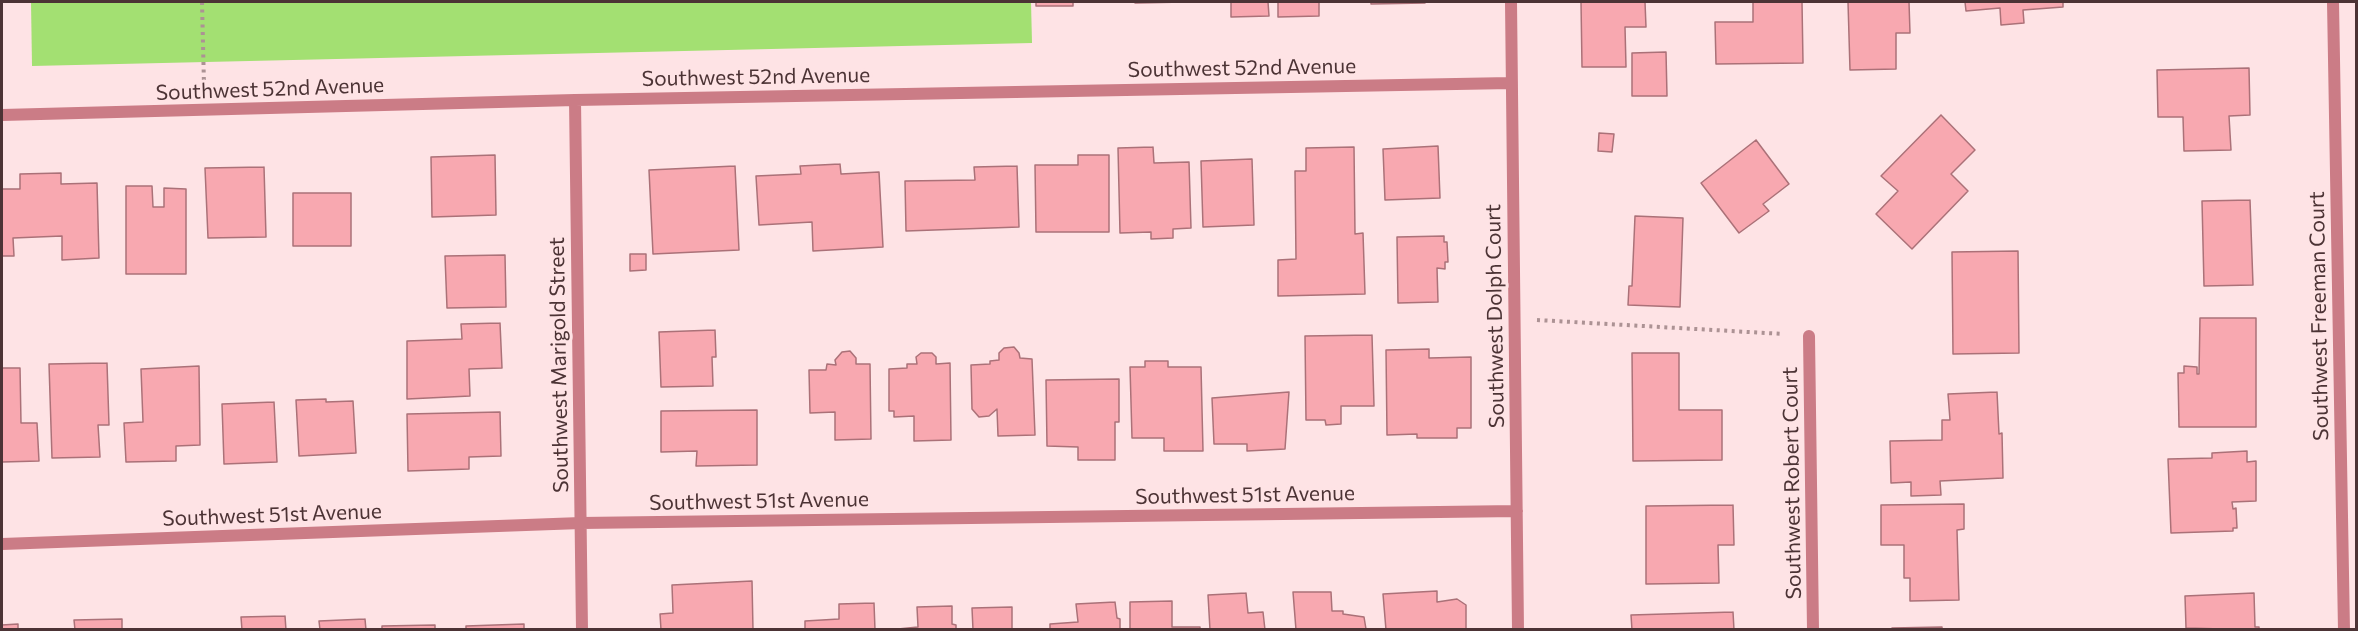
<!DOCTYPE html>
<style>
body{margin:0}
#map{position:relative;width:2358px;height:631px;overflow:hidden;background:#fee3e5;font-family:Commissioner,sans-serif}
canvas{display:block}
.frame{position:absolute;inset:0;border:3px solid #4c3335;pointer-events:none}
</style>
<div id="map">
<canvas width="2358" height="631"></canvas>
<div class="frame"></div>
</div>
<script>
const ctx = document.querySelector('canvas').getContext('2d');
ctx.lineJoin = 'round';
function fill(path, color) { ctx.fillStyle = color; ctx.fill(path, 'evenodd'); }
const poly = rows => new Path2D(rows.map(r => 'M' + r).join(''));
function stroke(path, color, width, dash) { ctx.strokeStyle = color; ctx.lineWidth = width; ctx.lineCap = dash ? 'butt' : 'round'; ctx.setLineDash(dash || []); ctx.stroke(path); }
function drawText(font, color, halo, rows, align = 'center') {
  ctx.font = font + ' Commissioner,sans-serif'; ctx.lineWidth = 6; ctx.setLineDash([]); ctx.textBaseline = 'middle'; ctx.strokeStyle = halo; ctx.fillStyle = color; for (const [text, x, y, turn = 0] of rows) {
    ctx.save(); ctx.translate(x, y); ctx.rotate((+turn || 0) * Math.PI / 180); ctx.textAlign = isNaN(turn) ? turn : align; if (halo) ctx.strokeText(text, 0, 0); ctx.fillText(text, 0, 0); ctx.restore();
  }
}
fill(poly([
 [31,2,1031,2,1032,43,32,66]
]), '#a3e072');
const building = poly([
 [1036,2,1073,2,1073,6,1036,6,1036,2],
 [1135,2,1185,2,1135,3,1135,2],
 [1231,2,1268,2,1269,16,1231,17,1231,2],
 [1278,2,1319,2,1319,16,1278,17,1278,2],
 [1371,2,1425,2,1425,3,1371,4,1371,2],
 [1581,2,1645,2,1646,27,1625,27,1626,67,1582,67,1581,2],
 [1753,2,1802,2,1803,63,1716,64,1715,22,1753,22,1753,2],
 [1848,2,1909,2,1910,33,1896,33,1896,69,1850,70,1848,2],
 [1965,2,2063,2,2063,7,2023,10,2024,23,2001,25,2000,8,1966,11,1965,2],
 [1666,52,1667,96,1632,96,1632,53,1666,52],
 [2249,68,2250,115,2229,116,2231,150,2184,151,2183,117,2158,117,2157,70,2249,68],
 [1941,115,1975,150,1951,174,1968,191,1912,249,1876,214,1898,191,1881,176,1941,115],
 [1599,133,1614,134,1612,152,1598,151,1599,133],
 [1756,140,1789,184,1763,204,1769,211,1739,233,1701,183,1756,140],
 [1438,146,1440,198,1385,200,1383,149,1438,146],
 [1153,147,1154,163,1189,162,1191,228,1173,229,1173,238,1151,239,1151,232,1120,233,1118,148,1153,147],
 [1354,147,1355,234,1363,233,1365,294,1278,296,1278,260,1296,259,1295,171,1306,171,1306,148,1354,147],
 [495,155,496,215,432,217,431,157,495,155],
 [1078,155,1109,155,1109,232,1036,232,1035,165,1078,165,1078,155],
 [1252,159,1254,225,1203,227,1201,161,1252,159],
 [840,164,841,174,879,172,883,247,813,251,812,222,759,225,756,176,801,174,800,166,840,164],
 [735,166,739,250,653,254,649,170,735,166],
 [1017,166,1019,227,906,231,905,181,975,180,974,167,1017,166],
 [264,167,266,237,208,238,205,168,264,167],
 [61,173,61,184,97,183,99,258,62,260,62,236,13,238,14,256,2,256,2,189,20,189,20,174,61,173],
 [126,186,152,186,153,207,164,207,164,188,186,189,186,274,126,274,126,186],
 [293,193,351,193,351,246,293,246,293,193],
 [2250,200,2253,285,2204,286,2202,201,2250,200],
 [1635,216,1683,218,1680,307,1628,305,1629,286,1632,286,1635,216],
 [1444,236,1444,242,1447,242,1448,262,1445,262,1445,269,1437,268,1438,302,1398,303,1397,237,1444,236],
 [2018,251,2019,353,1953,354,1952,252,2018,251],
 [630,254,646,254,646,270,630,271,630,254],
 [505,255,506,307,447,308,445,256,505,255],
 [2200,318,2256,318,2256,427,2179,427,2178,373,2184,373,2184,366,2197,367,2197,374,2199,374,2200,318],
 [500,323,502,368,469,369,470,396,407,399,407,341,462,339,461,324,500,323],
 [715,330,716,357,712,357,713,386,661,387,659,332,715,330],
 [1372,335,1374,406,1341,406,1341,424,1326,425,1325,420,1306,420,1305,336,1372,335],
 [1014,347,1019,353,1020,358,1032,359,1035,435,998,436,997,409,989,416,979,417,972,409,971,365,990,364,990,361,999,360,999,353,1004,348,1014,347],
 [1429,349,1429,358,1471,357,1471,428,1457,428,1457,438,1417,438,1417,434,1387,435,1386,350,1429,349],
 [850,351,856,358,856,364,870,364,871,439,835,440,835,412,810,413,809,370,826,370,827,364,836,365,835,360,842,352,850,351],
 [921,353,932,353,936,357,936,364,950,363,951,440,914,441,914,416,894,417,894,411,889,411,889,369,907,368,907,364,917,364,916,357,921,353],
 [1632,353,1679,353,1679,410,1722,410,1722,460,1633,461,1632,353],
 [1145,361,1168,361,1168,367,1201,367,1203,451,1164,451,1164,438,1132,438,1130,367,1145,367,1145,361],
 [107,363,109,425,98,425,100,457,52,458,49,364,107,363],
 [199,366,200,445,176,446,176,461,126,462,124,423,143,422,141,369,199,366],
 [2,368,20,368,21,423,37,423,39,461,2,462,2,368],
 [1119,379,1119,422,1115,422,1115,460,1078,460,1078,447,1047,446,1046,380,1119,379],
 [1289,392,1285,449,1247,451,1247,444,1214,444,1212,398,1289,392],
 [1997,392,1999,434,2002,433,2003,478,1940,481,1941,495,1911,496,1911,482,1891,483,1890,441,1942,440,1942,420,1950,420,1948,394,1997,392],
 [326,399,326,402,353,401,356,453,299,456,296,400,326,399],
 [274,402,277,462,224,464,222,404,274,402],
 [757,410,757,465,696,466,697,451,661,452,661,411,757,410],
 [500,412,501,456,469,457,469,469,408,471,407,414,500,412],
 [2247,451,2247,462,2256,461,2256,501,2232,502,2233,509,2236,508,2237,528,2233,528,2233,531,2171,533,2168,459,2212,458,2212,453,2247,451],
 [1964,504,1964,529,1957,530,1959,600,1910,601,1910,578,1904,578,1904,545,1881,545,1881,505,1964,504],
 [1733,505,1734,545,1718,545,1719,583,1646,584,1646,506,1733,505],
 [752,581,753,630,661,630,660,614,673,613,672,585,752,581],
 [1437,591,1437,602,1457,599,1466,605,1466,630,1386,630,1383,594,1437,591],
 [1293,592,1331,592,1332,611,1343,611,1343,614,1364,617,1366,629,1370,630,1296,630,1293,592],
 [1246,593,1248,613,1263,612,1265,630,1210,630,1208,595,1246,593],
 [2254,593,2255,627,2259,627,2259,630,2186,628,2185,596,2254,593],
 [1172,601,1172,627,1200,627,1200,630,1130,630,1130,602,1172,601],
 [1115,602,1117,618,1120,619,1120,630,1050,630,1050,624,1078,622,1076,604,1115,602],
 [874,603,875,630,805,630,805,621,839,619,839,604,874,603],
 [952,606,952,624,956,625,956,630,888,630,918,627,917,607,952,606],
 [1012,607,1012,630,973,630,972,608,1012,607],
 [1733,612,1734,630,1632,630,1631,615,1733,612],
 [285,616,286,630,242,630,241,617,285,616],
 [122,619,122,630,75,630,74,620,122,619],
 [365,619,366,630,320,630,319,621,365,619],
 [18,624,18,630,2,630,2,625,18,624],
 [524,624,524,630,466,630,466,626,524,624],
 [435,625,435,630,382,630,382,626,435,625],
 [1942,627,1942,630,1892,630,1892,628,1942,627]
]);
fill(building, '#f8a8b0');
stroke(building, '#ab7178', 1.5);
stroke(poly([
 [202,2,204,85],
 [1537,320,1784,334]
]), '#ac9294', 4, [3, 4.5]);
stroke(poly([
 [1511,2,1518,630],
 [2333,2,2344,630],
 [575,100,582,630],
 [2,115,575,100,1511,83],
 [1809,336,1813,630],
 [2,544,581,523,1517,511]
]), '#cb7c86', 12);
drawText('21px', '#4c3335', '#fee3e5', [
 ["Southwest 52nd Avenue",1242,68,-1],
 ["Southwest 52nd Avenue",756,77,-1],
 ["Southwest 52nd Avenue",270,89,-2],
 ["Southwest Dolph Court",1495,316,-91],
 ["Southwest Freeman Court",2319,316,-91],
 ["Southwest Marigold Street",559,365,-91],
 ["Southwest Robert Court",1792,483,-91],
 ["Southwest 51st Avenue",1245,495,-1],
 ["Southwest 51st Avenue",759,501,-1],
 ["Southwest 51st Avenue",272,515,-2]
]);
</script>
